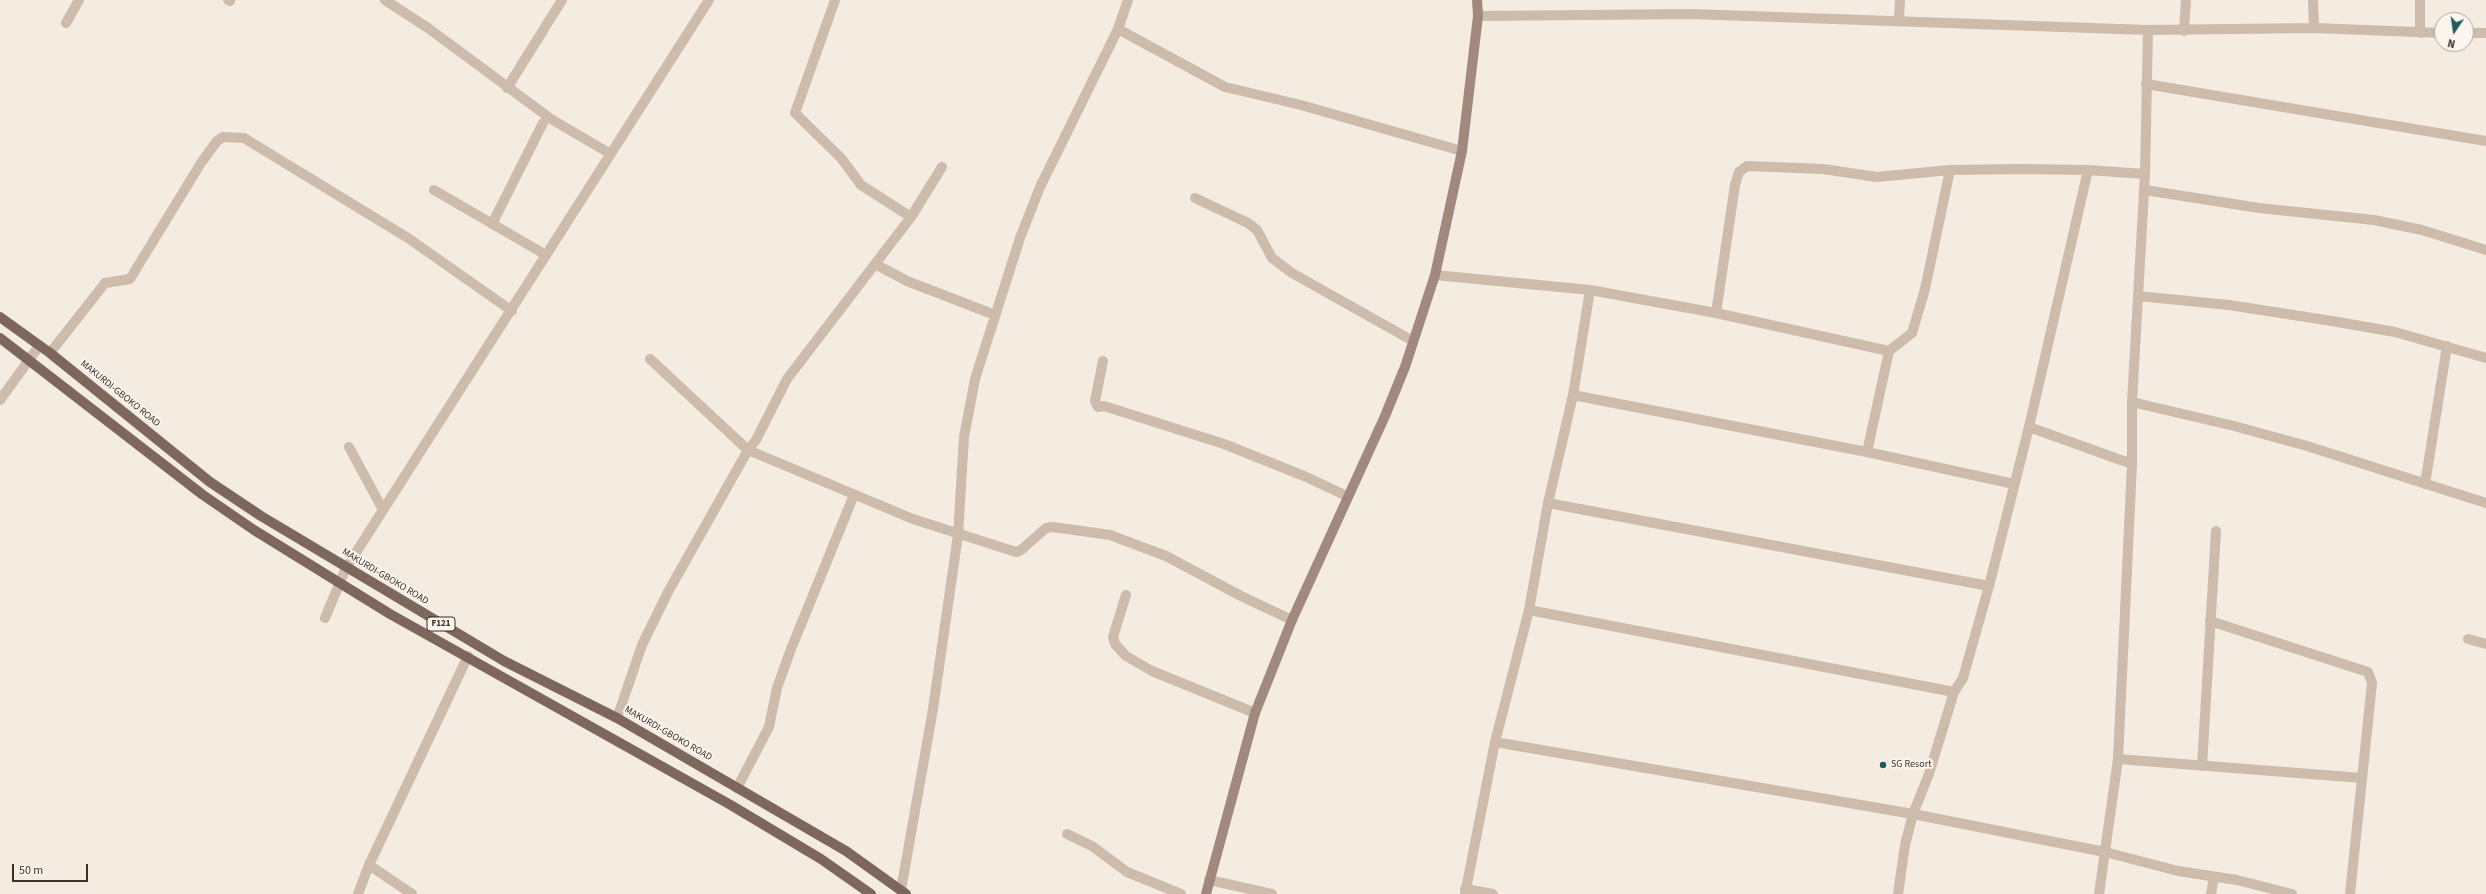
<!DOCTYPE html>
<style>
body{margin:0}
#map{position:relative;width:2486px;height:894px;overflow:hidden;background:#f4ebe1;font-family:"Source Sans 3",sans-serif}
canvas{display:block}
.north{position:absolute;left:2434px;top:12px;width:40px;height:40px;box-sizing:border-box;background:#fbf5ee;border:1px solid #aea6a0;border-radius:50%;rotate:193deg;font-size:11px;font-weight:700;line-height:16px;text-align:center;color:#3b302b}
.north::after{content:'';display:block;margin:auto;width:14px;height:18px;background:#1f5a5e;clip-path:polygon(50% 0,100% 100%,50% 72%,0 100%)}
.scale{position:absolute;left:12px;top:864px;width:76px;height:18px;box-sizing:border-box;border:2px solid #3b302b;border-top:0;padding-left:5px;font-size:12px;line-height:14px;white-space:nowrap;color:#3b302b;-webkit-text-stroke:3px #fbf5ee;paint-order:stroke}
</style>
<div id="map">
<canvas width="2486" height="894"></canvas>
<div class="north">N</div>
<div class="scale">50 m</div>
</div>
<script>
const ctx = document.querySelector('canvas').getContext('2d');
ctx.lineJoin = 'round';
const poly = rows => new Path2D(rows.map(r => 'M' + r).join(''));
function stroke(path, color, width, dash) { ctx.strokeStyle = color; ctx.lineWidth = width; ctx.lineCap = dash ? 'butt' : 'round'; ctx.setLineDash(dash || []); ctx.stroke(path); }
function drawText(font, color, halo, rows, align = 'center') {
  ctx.font = font + ' "Source Sans 3",sans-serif'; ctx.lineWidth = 4; ctx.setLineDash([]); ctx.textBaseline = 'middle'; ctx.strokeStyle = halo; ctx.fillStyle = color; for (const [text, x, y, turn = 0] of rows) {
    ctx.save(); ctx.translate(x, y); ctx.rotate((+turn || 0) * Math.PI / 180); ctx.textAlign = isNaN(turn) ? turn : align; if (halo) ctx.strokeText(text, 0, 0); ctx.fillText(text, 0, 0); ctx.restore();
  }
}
stroke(poly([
 [228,0,230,1],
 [385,0,428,28,551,119,609,153],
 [835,0,795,113,841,158,861,185,911,217],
 [2313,0,2314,28],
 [1478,16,1691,14,2148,30,2314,28,2442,33],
 [1899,20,1900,0],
 [66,23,79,0],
 [1118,29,1225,87,1301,105,1462,151],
 [2184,31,2186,0],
 [2420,33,2420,0],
 [2466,33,2486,33],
 [2146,84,2486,141],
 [507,88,562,0],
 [434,190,546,255],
 [2145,190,2259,208,2374,220,2422,230,2486,250],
 [1195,198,1248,223,1257,230,1272,258,1292,273,1413,341],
 [492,224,543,123],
 [875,264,907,281,995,315],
 [1435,275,1590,290,1716,313,1889,351],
 [2138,296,2229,305,2332,321,2395,332,2486,358],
 [1716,313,1735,185,1739,172,1747,166,1823,169,1877,177,1950,170,2022,169,2088,170,2145,174],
 [50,353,105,283,130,279,201,163,217,141,223,137,244,138,408,238,512,311],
 [650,359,748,450,913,519,1016,552,1021,550,1046,528,1053,527,1110,535,1166,556,1241,596,1292,620],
 [1103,361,1095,401,1098,407,1104,406,1224,444,1304,476,1347,496],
 [1573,395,1867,452,2014,484],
 [0,400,39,346],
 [2132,402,2234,426,2307,446,2486,503],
 [2029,427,2132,464],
 [349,447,383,510],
 [1867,452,1889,351,1912,333,1925,289,1950,170],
 [2425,484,2447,346],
 [1548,503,1989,586],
 [1126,595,1113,637,1115,644,1126,656,1152,671,1255,713],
 [1529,610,1954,692],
 [325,618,346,568,709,0],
 [2210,621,2368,672,2372,683,2350,894],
 [2468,639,2486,644],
 [617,718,642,645,668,592,748,450,756,440,787,379,911,217,942,167],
 [1495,742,1913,814,2105,852,2178,871,2237,880,2292,894],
 [2118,759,2362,778],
 [2202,766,2216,531],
 [737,788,769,727,777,688,791,649,854,495],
 [1067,834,1092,846,1127,872,1181,894],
 [369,865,412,894],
 [1209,880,1272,894],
 [1465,889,1493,894],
 [901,890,933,709,958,535,964,437,975,379,1020,238,1040,187,1118,29,1128,0],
 [358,894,369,865,468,656],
 [1465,894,1495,742,1529,610,1548,503,1573,395,1590,290],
 [1898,894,1905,845,1913,814,1929,774,1954,692,1963,678,1989,586,2029,427,2088,170],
 [2099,894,2118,759,2132,464,2132,402,2145,174,2148,30],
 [2211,894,2214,877]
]), '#cdbbac', 10);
stroke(poly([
 [1206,894,1255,713,1292,620,1385,416,1405,367,1435,275,1462,151,1478,16,1477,0]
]), '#a18a7d', 10);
stroke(poly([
 [0,317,50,353,210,482,261,516,504,661,617,718,846,851,906,894],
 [0,338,203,495,254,530,390,614,729,804,821,859,871,894]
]), '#7d675c', 10);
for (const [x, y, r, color] of [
 [1883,765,4,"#1f5a5e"]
]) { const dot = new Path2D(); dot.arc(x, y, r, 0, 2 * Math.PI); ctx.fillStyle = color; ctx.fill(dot); stroke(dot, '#fbf5ee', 1.5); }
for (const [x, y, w] of [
 [441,624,28]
]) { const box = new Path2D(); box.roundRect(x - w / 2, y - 7, w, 14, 3); ctx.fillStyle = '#fbf5ee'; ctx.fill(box); stroke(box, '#3b302b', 1); }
drawText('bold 9px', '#3b302b', null, [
 ["F121",441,624]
]);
drawText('10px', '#3b302b', '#fbf5ee', [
 ["MAKURDI-GBOKO ROAD",120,394,39],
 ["MAKURDI-GBOKO ROAD",385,577,31],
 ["MAKURDI-GBOKO ROAD",668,734,30]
]);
drawText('10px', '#3b302b', '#fbf5ee', [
 ["SG Resort",1891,765]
], 'left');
</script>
